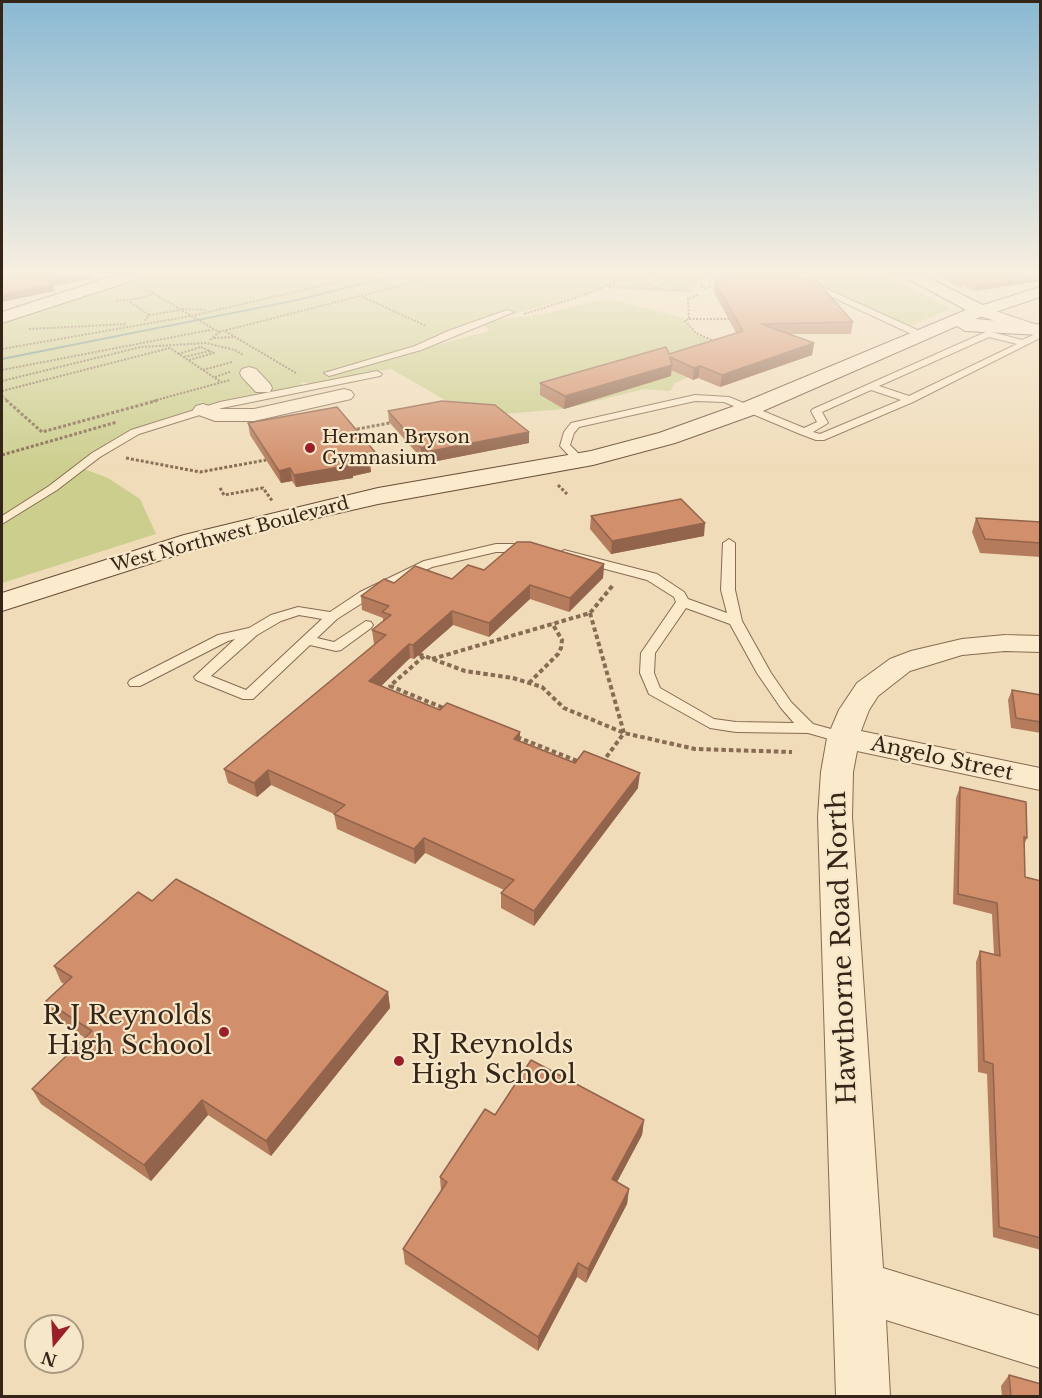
<!DOCTYPE html>
<style>
body{margin:0}
#map{position:relative;width:1042px;height:1398px;overflow:hidden;background:#f0dcb9;font-family:"Libre Baskerville",serif}
canvas{display:block}
.frame{position:absolute;inset:0;border:3px solid #352519;pointer-events:none}
.north{position:absolute;left:24px;top:1314px;width:60px;height:60px;box-sizing:border-box;background:#f7e7c9;border:2px solid #a99983;border-radius:50%;rotate:198deg;font-size:16px;font-weight:700;line-height:24px;text-align:center;color:#352519}
.north::after{content:'';display:block;margin:auto;width:21px;height:27px;background:#992029;clip-path:polygon(50% 0,100% 100%,50% 72%,0 100%)}
</style>
<div id="map">
<canvas width="1042" height="1398"></canvas>
<div class="frame"></div>
<div class="north">N</div>
</div>
<script>
const ctx = document.querySelector('canvas').getContext('2d');
ctx.lineJoin = 'round';
function fill(path, color) { ctx.fillStyle = color; ctx.fill(path, 'evenodd'); }
const poly = rows => new Path2D(rows.map(r => 'M' + r).join(''));
function stroke(path, color, width, dash) { ctx.strokeStyle = color; ctx.lineWidth = width; ctx.lineCap = dash ? 'butt' : 'round'; ctx.setLineDash(dash || []); ctx.stroke(path); }
function drawText(font, color, halo, rows, align = 'center') {
  ctx.font = font + ' "Libre Baskerville",serif'; ctx.lineWidth = 4.5; ctx.setLineDash([]); ctx.textBaseline = 'middle'; ctx.strokeStyle = halo; ctx.fillStyle = color; for (const [text, x, y, turn = 0] of rows) {
    ctx.save(); ctx.translate(x, y); ctx.rotate((+turn || 0) * Math.PI / 180); ctx.textAlign = isNaN(turn) ? turn : align; if (halo) ctx.strokeText(text, 0, 0); ctx.fillText(text, 0, 0); ctx.restore();
  }
}
fill(poly([
 [150,275,643,275,643,280,651,285,668,291,610,286,494,320,538,315,605,299,613,300,684,318,683,321,694,333,714,343,678,373,687,378,675,383,670,391,644,389,564,409,503,414,452,404,391,369,309,384,305,382,300,383,303,385,245,398,138,433,84,469,108,478,140,499,156,534,2,583,2,324],
 [486,322,484,325,489,331,421,349],
 [649,275,703,275,693,290,675,291,655,284,650,281],
 [793,275,887,275,951,309,907,327,808,279]
]), '#cbce8d');
fill(poly([
 [394,275,402,275,293,302,2,360,2,358,293,300,394,275],
 [854,275,866,275,878,278,876,279,854,275]
]), '#668d81');
const lane = poly([
 [706,275,716,275,709,280,710,286,706,288,702,286,701,279,706,275],
 [807,280,924,333,925,335,918,337,804,284,803,282,807,280],
 [507,310,514,312,421,350,329,376,324,373,415,346,448,331,507,310],
 [988,331,1022,340,1040,332,1040,338,913,402,824,440,816,440,800,434,724,402,695,401,579,427,574,433,570,445,583,458,583,462,575,462,560,446,564,432,571,423,695,395,729,397,804,428,817,422,811,411,813,409,988,331],
 [989,337,1017,344,909,396,879,386,989,337],
 [871,390,901,400,820,434,813,432,828,423,822,412,871,390],
 [377,371,382,374,380,376,222,408,139,434,100,457,57,490,2,524,2,516,49,486,92,453,131,430,220,402,377,371],
 [729,539,735,543,735,590,742,621,771,673,791,702,813,724,849,734,851,738,849,742,843,743,808,733,736,732,710,728,649,694,640,673,641,653,676,602,674,597,647,580,560,557,558,554,564,550,657,574,684,592,688,599,727,613,721,590,723,543,729,539],
 [686,608,730,624,757,673,781,708,794,723,736,722,714,719,660,688,654,673,655,653,686,608],
 [496,544,529,544,535,548,529,552,496,552,432,567,370,598,337,619,317,638,334,642,366,621,371,622,373,625,371,628,341,650,336,651,310,645,253,699,243,699,196,680,194,677,235,639,228,641,140,686,130,686,128,683,130,680,218,635,249,628,271,615,298,607,330,612,360,592,424,561,496,544],
 [299,615,322,619,246,690,211,676,257,635,281,621,299,615]
]);
const street = poly([
 [981,306,1040,326,1040,337,975,314,973,311,981,306],
 [249,367,256,369,270,384,272,388,270,392,256,392,242,377,240,373,242,369,249,367],
 [344,389,351,391,354,395,351,399,254,421,215,421,196,414,193,410,196,406,203,404,218,409,254,409,344,389],
 [1005,635,1040,636,1040,652,1005,651,962,655,910,671,878,696,869,710,861,731,1040,768,1040,790,857,751,853,772,852,817,883,1268,1040,1316,1040,1368,886,1320,890,1396,836,1396,818,817,821,772,827,738,839,710,857,683,890,659,911,651,962,639,1005,635]
]);
const secondary = poly([
 [116,275,142,275,140,278,2,323,2,312,116,275],
 [901,275,923,275,983,305,1040,287,1040,297,975,319,1037,324,1040,325,1040,335,965,331,957,326,756,414,675,443,593,465,378,504,273,528,202,547,2,611,2,593,184,535,378,488,591,451,659,433,740,404,966,310,901,275]
]);
stroke(lane, '#876b53', 2);
stroke(street, '#876b53', 2);
stroke(secondary, '#684c37', 2);
stroke(poly([
 [645,275,645,280,649,284,665,290],
 [609,287,691,291],
 [146,289,219,332,209,341],
 [698,295,688,299,689,319,685,321,696,333,716,342],
 [363,297,426,326],
 [116,301,137,299,153,294],
 [130,302,149,315,144,322],
 [182,309,207,310],
 [524,314,581,296,633,275],
 [149,315,181,310],
 [689,319,733,319],
 [29,329,127,324],
 [225,331,296,373],
 [219,332,442,275],
 [214,338,233,337],
 [2,349,191,316,367,275],
 [178,354,201,347],
 [184,357,210,351],
 [189,360,214,353,201,347],
 [2,370,215,329],
 [203,370,232,362],
 [215,377,230,372],
 [2,381,141,347,206,343,235,350,243,355],
 [2,391,170,348,221,382],
 [2,396,8,401],
 [153,401,230,380]
]), '#876b53', 2, [2, 1.5]);
stroke(poly([
 [6,400,42,432,159,400],
 [352,430,395,422],
 [2,455,117,422],
 [126,458,200,472,266,460],
 [558,485,567,494],
 [220,488,224,495,263,488,273,502]
]), '#876b53', 3, [3, 2]);
stroke(poly([
 [590,613,624,733,602,763],
 [419,654,465,671,513,678,542,687,564,708,624,733,695,749,792,752],
 [424,656,390,686,446,709],
 [432,659,590,613,614,584],
 [529,683,558,654,561,648,562,640,552,623],
 [517,737,580,762]
]), '#876b53', 4, [4.5, 3]);
fill(lane, '#fbeacc');
fill(street, '#fbeacc');
fill(secondary, '#fbeacc');
fill(poly([
 [716,275,799,275,802,279,853,322,851,334,790,334,814,343,812,355,720,387,698,378,693,380,671,370,671,376,564,409,540,395,540,383,669,354,736,333,714,292,715,282,717,282,715,278],
 [939,275,1041,275,1041,281,974,291,963,286,961,289],
 [388,411,529,443,432,462,428,458,422,459,389,422],
 [248,423,376,464,370,465,371,472,353,476,353,478,296,487,292,481,281,483,250,435],
 [591,516,704,536,611,554,590,529],
 [976,518,1041,522,1041,557,980,553,972,532],
 [604,564,603,578,569,612,530,599,489,637,453,625,414,659,410,658,381,686,440,710,520,732,520,741,638,788,534,926,501,908,501,893,504,890,425,853,415,864,337,829,334,814,271,785,257,797,228,783,224,769,375,645,374,644,372,630,383,621,383,618,362,610,361,596,394,583,452,579,484,570],
 [1012,690,1041,695,1041,733,1011,728,1008,700],
 [960,787,1027,838,1024,845,1025,877,1041,881,1041,1250,993,1237,987,1074,978,1072,976,962,980,951,994,954,992,914,953,904,956,798],
 [152,901,388,992,390,1008,271,1156,208,1115,151,1181,41,1104,32,1089,85,1038,54,1017,46,1001,64,984,61,982,54,966],
 [495,1115,644,1120,642,1135,617,1182,629,1189,627,1204,586,1283,577,1277,538,1351,405,1264,403,1249,441,1191,440,1177],
 [1009,1375,1041,1396,1002,1396,1001,1386]
]), '#b47b5d');
fill(poly([
 [72,275,93,275,94,278,54,286,55,291,2,302,2,295,48,280],
 [1041,275,1041,281,974,291,976,285],
 [814,343,812,355,720,387,722,375],
 [672,365,671,376,564,409,565,396],
 [700,366,698,378,693,380,694,368],
 [529,432,529,443,432,462,431,451],
 [427,446,428,458,422,459,421,448],
 [375,452,376,464,370,465,371,472,353,476,353,478,296,487,294,475,350,464,364,454],
 [290,468,292,481,281,483,279,471],
 [705,523,704,536,611,554,612,541],
 [604,564,603,578,569,612,570,598],
 [530,585,530,599,489,637,489,623],
 [452,611,453,625,414,659,413,645],
 [409,644,410,658,371,696,369,681],
 [520,732,520,747,514,739],
 [268,770,271,785,257,797,254,783],
 [640,773,638,788,534,926,534,911],
 [424,838,425,853,415,864,414,849],
 [388,992,390,1008,271,1156,266,1141],
 [202,1100,208,1115,151,1181,144,1165],
 [644,1120,642,1135,610,1195,612,1179],
 [629,1189,627,1204,586,1283,588,1269],
 [578,1263,577,1277,538,1351,538,1337]
]), '#92644c');
const building = poly([
 [2,275,72,275,48,280,53,284,2,295,2,275],
 [720,275,799,275,802,279,817,281,853,322,761,324,814,343,722,375,700,366,694,368,670,357,672,365,565,396,540,383,666,347,669,354,743,331,715,282,723,281,720,275],
 [950,275,1039,275,976,285,964,280,963,283,950,275],
 [442,401,495,405,529,432,431,451,427,446,421,448,388,411,442,401],
 [337,407,375,452,364,454,369,460,350,464,352,465,294,475,290,468,279,471,248,423,337,407],
 [681,499,705,523,612,541,591,516,681,499],
 [976,518,1041,522,1041,543,985,539,976,518],
 [517,542,530,542,604,564,570,598,530,585,489,623,452,611,413,645,409,644,369,681,440,710,447,703,520,732,514,739,575,763,584,751,640,773,534,911,501,893,514,880,424,838,414,849,334,814,345,805,268,770,254,783,224,769,386,635,372,630,391,615,382,612,389,606,361,596,384,579,394,583,415,566,452,579,468,565,484,570,517,542],
 [1012,690,1041,695,1041,722,1016,718,1012,690],
 [960,787,1026,802,1027,838,1024,837,1025,877,1041,881,1041,1238,999,1227,993,1064,984,1061,980,951,1000,956,997,903,958,894,960,787],
 [176,879,388,992,266,1141,202,1100,144,1165,32,1089,92,1031,46,1001,72,977,54,966,138,892,152,901,176,879],
 [531,1060,644,1120,612,1179,629,1189,588,1269,578,1263,538,1337,403,1249,447,1182,440,1177,485,1109,495,1115,531,1060],
 [1009,1375,1041,1384,1041,1396,1011,1396,1009,1375]
]);
fill(building, '#d18f6c');
stroke(building, '#92644c', 1.5);
const sky = ctx.createLinearGradient(0, 0, 0, 471);
sky.addColorStop(0, '#8ab9d3');
sky.addColorStop(0.58, '#f8efe0');
sky.addColorStop(1, '#f8efe000');
ctx.fillStyle = sky;
ctx.fillRect(0, 0, 1042, 471);
for (const [x, y, r, color] of [
 [310,448,6,"#992029"],
 [224,1032,6,"#992029"],
 [399,1061,6,"#992029"]
]) { const dot = new Path2D(); dot.arc(x, y, r, 0, 2 * Math.PI); ctx.fillStyle = color; ctx.fill(dot); stroke(dot, '#f7e7c9', 2); }
drawText('18px', '#352519', '#f7e7c9', [
 ["Herman Bryson",322,438],
 ["Gymnasium",322,459]
], 'left');
drawText('18px', '#352519', '#f7e7c9', [
 ["West Northwest Boulevard",230,535,-15]
]);
drawText('21px', '#352519', '#f7e7c9', [
 ["Angelo Street",942,759,12]
]);
drawText('26px', '#352519', '#f7e7c9', [
 ["Hawthorne Road North",843,948,-92]
]);
drawText('26px', '#352519', '#f7e7c9', [
 ["R J Reynolds",212,1017],
 ["High School",212,1047],
 ["RJ Reynolds",411,1046,"left"],
 ["High School",411,1076,"left"]
], 'right');
</script>
